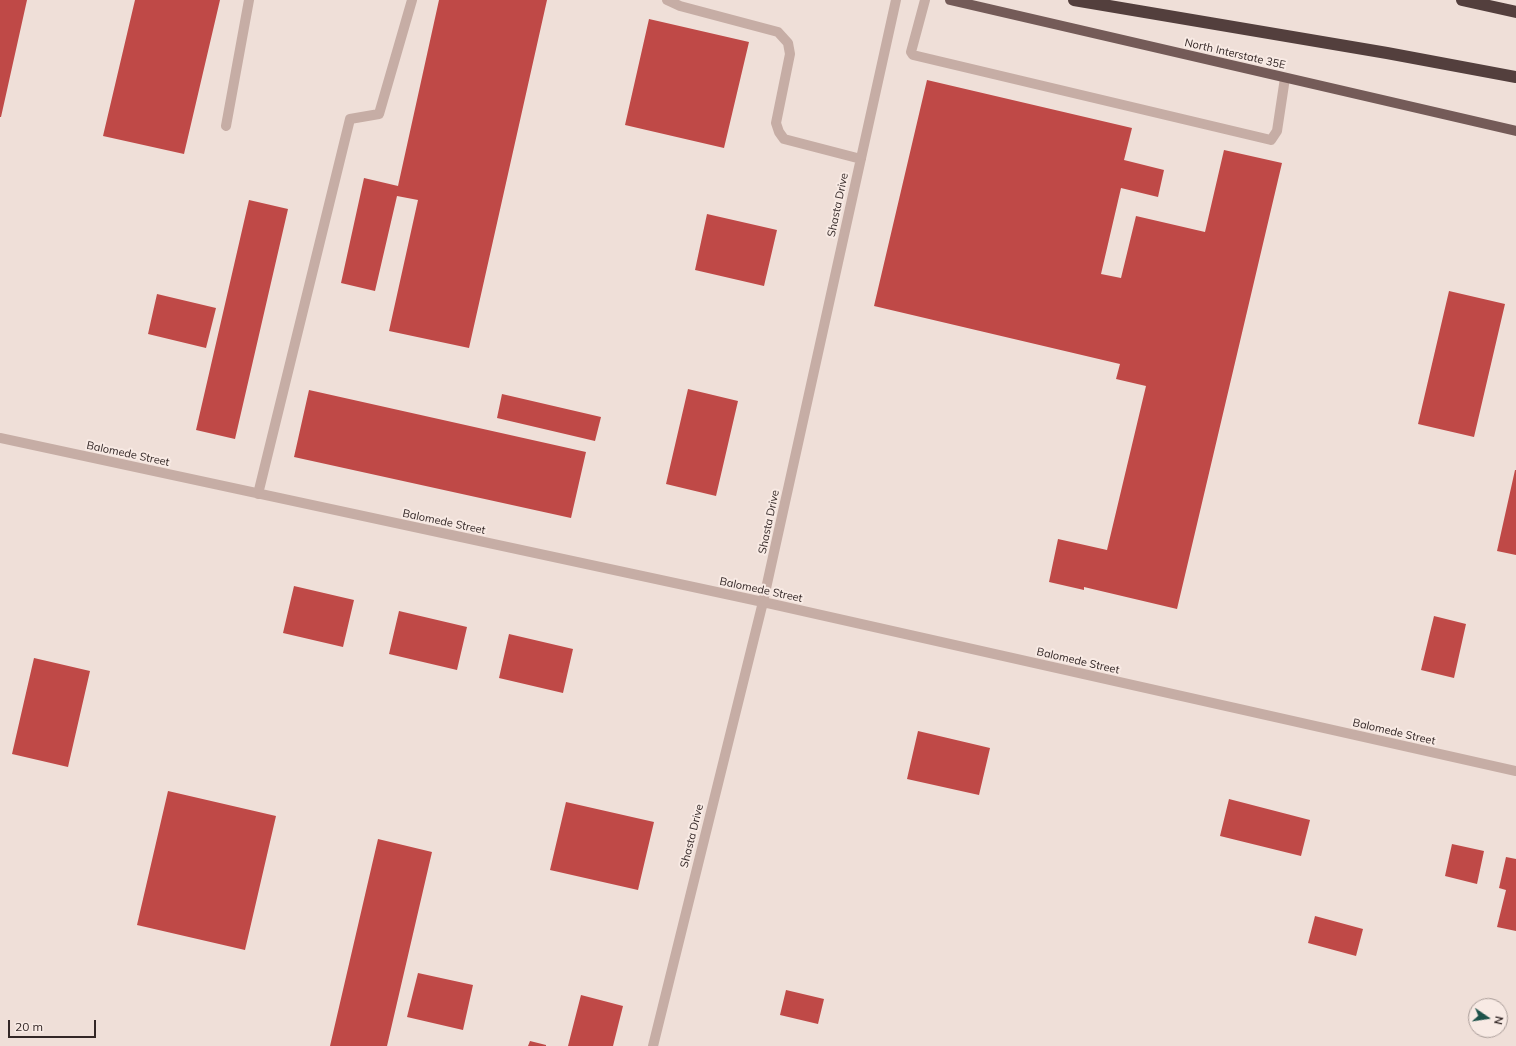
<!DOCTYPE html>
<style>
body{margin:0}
#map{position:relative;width:1516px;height:1046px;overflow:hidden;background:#efdfd8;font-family:Mulish,sans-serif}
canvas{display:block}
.north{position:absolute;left:1468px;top:998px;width:40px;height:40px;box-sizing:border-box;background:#f8eae4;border:1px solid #a99c98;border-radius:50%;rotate:103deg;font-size:11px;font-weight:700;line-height:16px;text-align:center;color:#332726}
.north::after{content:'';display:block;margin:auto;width:14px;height:18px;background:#1e524a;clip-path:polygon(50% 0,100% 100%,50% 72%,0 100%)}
.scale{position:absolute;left:8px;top:1020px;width:88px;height:18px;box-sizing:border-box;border:2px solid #332726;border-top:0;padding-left:5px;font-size:12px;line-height:14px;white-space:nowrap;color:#332726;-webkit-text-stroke:3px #f8eae4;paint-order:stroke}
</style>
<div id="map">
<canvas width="1516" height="1046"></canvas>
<div class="north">N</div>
<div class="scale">20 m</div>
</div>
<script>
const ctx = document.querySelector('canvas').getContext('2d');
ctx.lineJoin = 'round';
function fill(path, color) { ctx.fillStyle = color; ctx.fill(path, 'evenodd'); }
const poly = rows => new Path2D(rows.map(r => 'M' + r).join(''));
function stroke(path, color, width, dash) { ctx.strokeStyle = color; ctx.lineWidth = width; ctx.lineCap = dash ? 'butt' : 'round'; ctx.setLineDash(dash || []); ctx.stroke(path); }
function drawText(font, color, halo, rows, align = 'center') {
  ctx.font = font + ' Mulish,sans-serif'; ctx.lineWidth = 4; ctx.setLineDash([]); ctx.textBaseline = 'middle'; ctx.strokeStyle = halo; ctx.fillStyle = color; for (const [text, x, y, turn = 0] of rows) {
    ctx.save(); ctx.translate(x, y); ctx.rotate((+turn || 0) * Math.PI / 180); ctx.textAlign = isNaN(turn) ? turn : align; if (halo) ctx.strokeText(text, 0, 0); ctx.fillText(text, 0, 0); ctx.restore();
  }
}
fill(poly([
 [0,0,27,0,1,117,0,117],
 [135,0,220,0,184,154,103,136],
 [439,0,547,0,469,348,389,331,418,200,397,196,375,291,341,283,364,178,398,186],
 [649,19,749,42,724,148,625,125],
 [927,80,1132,128,1124,160,1164,170,1158,197,1121,188,1101,274,1121,278,1136,216,1205,232,1224,150,1282,163,1177,609,1084,587,1084,590,1049,582,1058,539,1107,550,1146,386,1116,379,1120,364,874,306],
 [249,200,288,209,235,439,196,430],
 [707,214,777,230,764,286,695,270],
 [1449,291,1505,304,1474,437,1418,424],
 [157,294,216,308,206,348,148,334],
 [688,389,738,401,716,496,666,484],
 [309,390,586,452,571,518,294,457],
 [502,394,601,417,595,441,497,418],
 [1515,470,1516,470,1516,555,1497,551],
 [294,586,354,600,343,647,283,633],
 [399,611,467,627,457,670,389,654],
 [1434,616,1466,624,1454,678,1421,670],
 [509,634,573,649,563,693,499,678],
 [34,658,90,671,68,767,12,754],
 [918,731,990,748,979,795,907,779],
 [168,791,276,816,245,950,137,925],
 [1229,799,1310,820,1301,856,1220,836],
 [566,802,654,822,638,890,550,870],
 [378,839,432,852,387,1046,330,1046],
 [1452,844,1484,851,1477,884,1445,876],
 [1506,857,1516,859,1516,931,1497,927,1506,890,1499,888],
 [1315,916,1363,929,1356,956,1308,943],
 [418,973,473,985,463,1030,407,1017],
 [786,990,824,999,818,1024,780,1015],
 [581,995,623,1006,613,1046,568,1046],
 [530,1041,546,1045,546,1046,528,1046]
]), '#bf4947');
stroke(poly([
 [667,0,680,6,778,32,788,43,790,54,776,123,779,132,784,139,861,159],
 [925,0,911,52,913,55,1271,140,1277,131,1285,78],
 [226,126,249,0],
 [0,438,763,602,1516,771],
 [258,494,350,119,379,114,412,0],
 [653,1046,763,602,896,0]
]), '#c6ada5', 10);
stroke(poly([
 [950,0,1516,131]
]), '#745b58', 10);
stroke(poly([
 [1074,0,1387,53,1516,77],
 [1462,0,1516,12]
]), '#533f3d', 12);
drawText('11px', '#332726', '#f8eae4', [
 ["North Interstate 35E",1235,54,13],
 ["Shasta Drive",838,205,-78],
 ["Balomede Street",128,454,12],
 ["Balomede Street",444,522,12],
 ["Shasta Drive",769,522,-78],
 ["Balomede Street",761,590,12],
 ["Balomede Street",1078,661,13],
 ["Balomede Street",1394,732,13],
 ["Shasta Drive",692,836,-76]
]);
</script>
